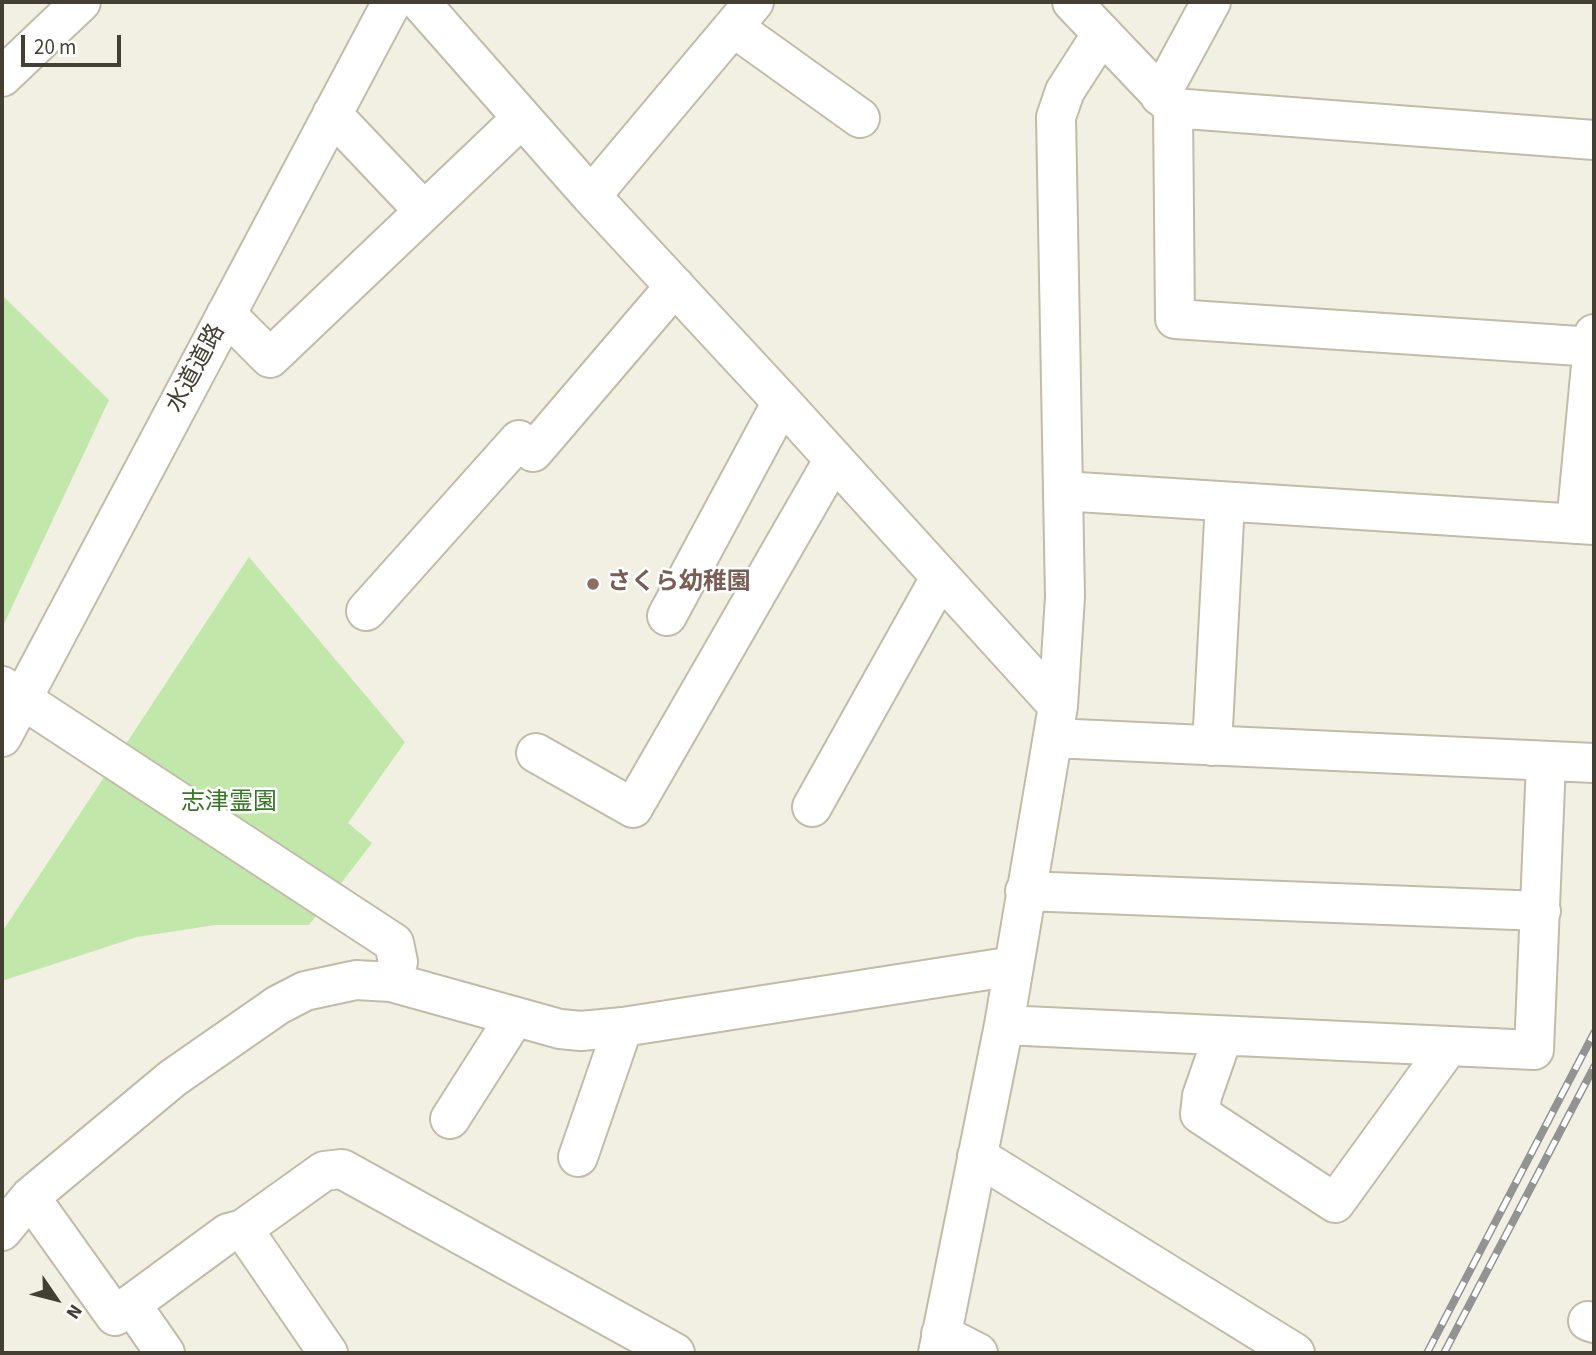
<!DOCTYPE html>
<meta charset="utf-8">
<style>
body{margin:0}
#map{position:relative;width:1596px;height:1355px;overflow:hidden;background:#f2f0e3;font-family:"Source Sans 3",sans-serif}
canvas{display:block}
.frame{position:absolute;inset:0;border:4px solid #434033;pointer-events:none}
.north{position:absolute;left:21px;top:1264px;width:70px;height:70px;-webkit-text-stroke:5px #fff;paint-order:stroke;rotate:125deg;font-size:19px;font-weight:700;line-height:28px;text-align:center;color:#434033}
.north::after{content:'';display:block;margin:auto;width:24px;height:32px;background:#434033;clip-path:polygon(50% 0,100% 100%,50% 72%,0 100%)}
.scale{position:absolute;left:21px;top:35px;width:100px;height:32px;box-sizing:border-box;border:4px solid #434033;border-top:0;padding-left:9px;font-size:21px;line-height:24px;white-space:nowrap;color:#434033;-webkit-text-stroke:5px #fff;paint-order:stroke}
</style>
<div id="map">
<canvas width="1596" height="1355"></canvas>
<div class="frame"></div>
<div class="north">N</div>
<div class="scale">20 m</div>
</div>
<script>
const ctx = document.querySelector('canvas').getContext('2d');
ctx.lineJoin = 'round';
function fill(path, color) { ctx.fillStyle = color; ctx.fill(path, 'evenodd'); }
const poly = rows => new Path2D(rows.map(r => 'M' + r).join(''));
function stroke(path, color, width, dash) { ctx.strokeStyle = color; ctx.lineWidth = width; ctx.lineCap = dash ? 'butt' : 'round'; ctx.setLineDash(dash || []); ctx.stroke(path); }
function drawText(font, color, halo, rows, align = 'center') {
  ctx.font = font + ' "Source Sans 3","Noto Sans JP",sans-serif'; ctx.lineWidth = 5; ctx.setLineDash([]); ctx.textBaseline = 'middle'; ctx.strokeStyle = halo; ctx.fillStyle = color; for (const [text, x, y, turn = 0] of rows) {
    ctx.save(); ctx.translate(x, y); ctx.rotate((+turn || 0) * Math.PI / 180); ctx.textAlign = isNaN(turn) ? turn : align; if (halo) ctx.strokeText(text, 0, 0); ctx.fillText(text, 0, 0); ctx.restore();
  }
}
fill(poly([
 [2,295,109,400,2,628],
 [249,557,405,742,348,823,372,843,309,925,215,925,137,937,2,981,2,932]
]), '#c1e8aa');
const minor = poly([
 [420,2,591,196,782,402,1058,706],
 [1072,2,1173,108,1594,140],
 [733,27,860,118],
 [2,77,81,2],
 [1160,96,1211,2],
 [1173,108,1175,319,1594,347],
 [332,114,424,211],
 [591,196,754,2],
 [226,314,270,358,522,118],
 [1063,491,1594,525],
 [1576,524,1594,334],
 [366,611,519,440,533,452,675,286],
 [667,616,782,402],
 [2,686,394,943,398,962,391,982],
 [2,737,392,2],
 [1053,738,1594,763],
 [1212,746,1225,502],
 [536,753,633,808,834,459],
 [812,807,940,578],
 [1025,891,1541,911],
 [1004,1025,1534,1050,1546,762],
 [1223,1036,1202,1096,1200,1114,1335,1203,1448,1047],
 [450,1119,515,1017],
 [977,1156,1295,1353],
 [578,1157,623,1027,1014,966],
 [30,1197,115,1316,228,1233,243,1229,324,1171,342,1169,675,1353],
 [243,1229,328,1353],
 [2,1231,30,1197,173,1078,278,1005,305,991,356,980,391,982,560,1029,581,1031,623,1027],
 [131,1304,165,1353],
 [1588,1321,1594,1323],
 [941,1334,978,1353],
 [938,1353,1004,1025,1058,706,1065,597,1056,117,1065,91,1101,35]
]);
stroke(minor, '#c0bca8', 42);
stroke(minor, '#fff', 38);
const rail = poly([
 [1427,1353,1594,1033],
 [1444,1353,1594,1067]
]);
stroke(rail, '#939393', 8);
stroke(rail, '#fff', 5, [16]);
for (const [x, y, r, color] of [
 [593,584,7,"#8d6e63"]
]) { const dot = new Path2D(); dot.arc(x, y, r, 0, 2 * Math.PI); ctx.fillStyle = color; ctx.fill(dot); stroke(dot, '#fff', 2.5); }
drawText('24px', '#434033', '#fff', [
 ["水道道路",197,369,-62]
]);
drawText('bold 24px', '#785e54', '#fff', [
 ["さくら幼稚園",607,584]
], 'left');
drawText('24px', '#367626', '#fff', [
 ["志津霊園",229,804]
]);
</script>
